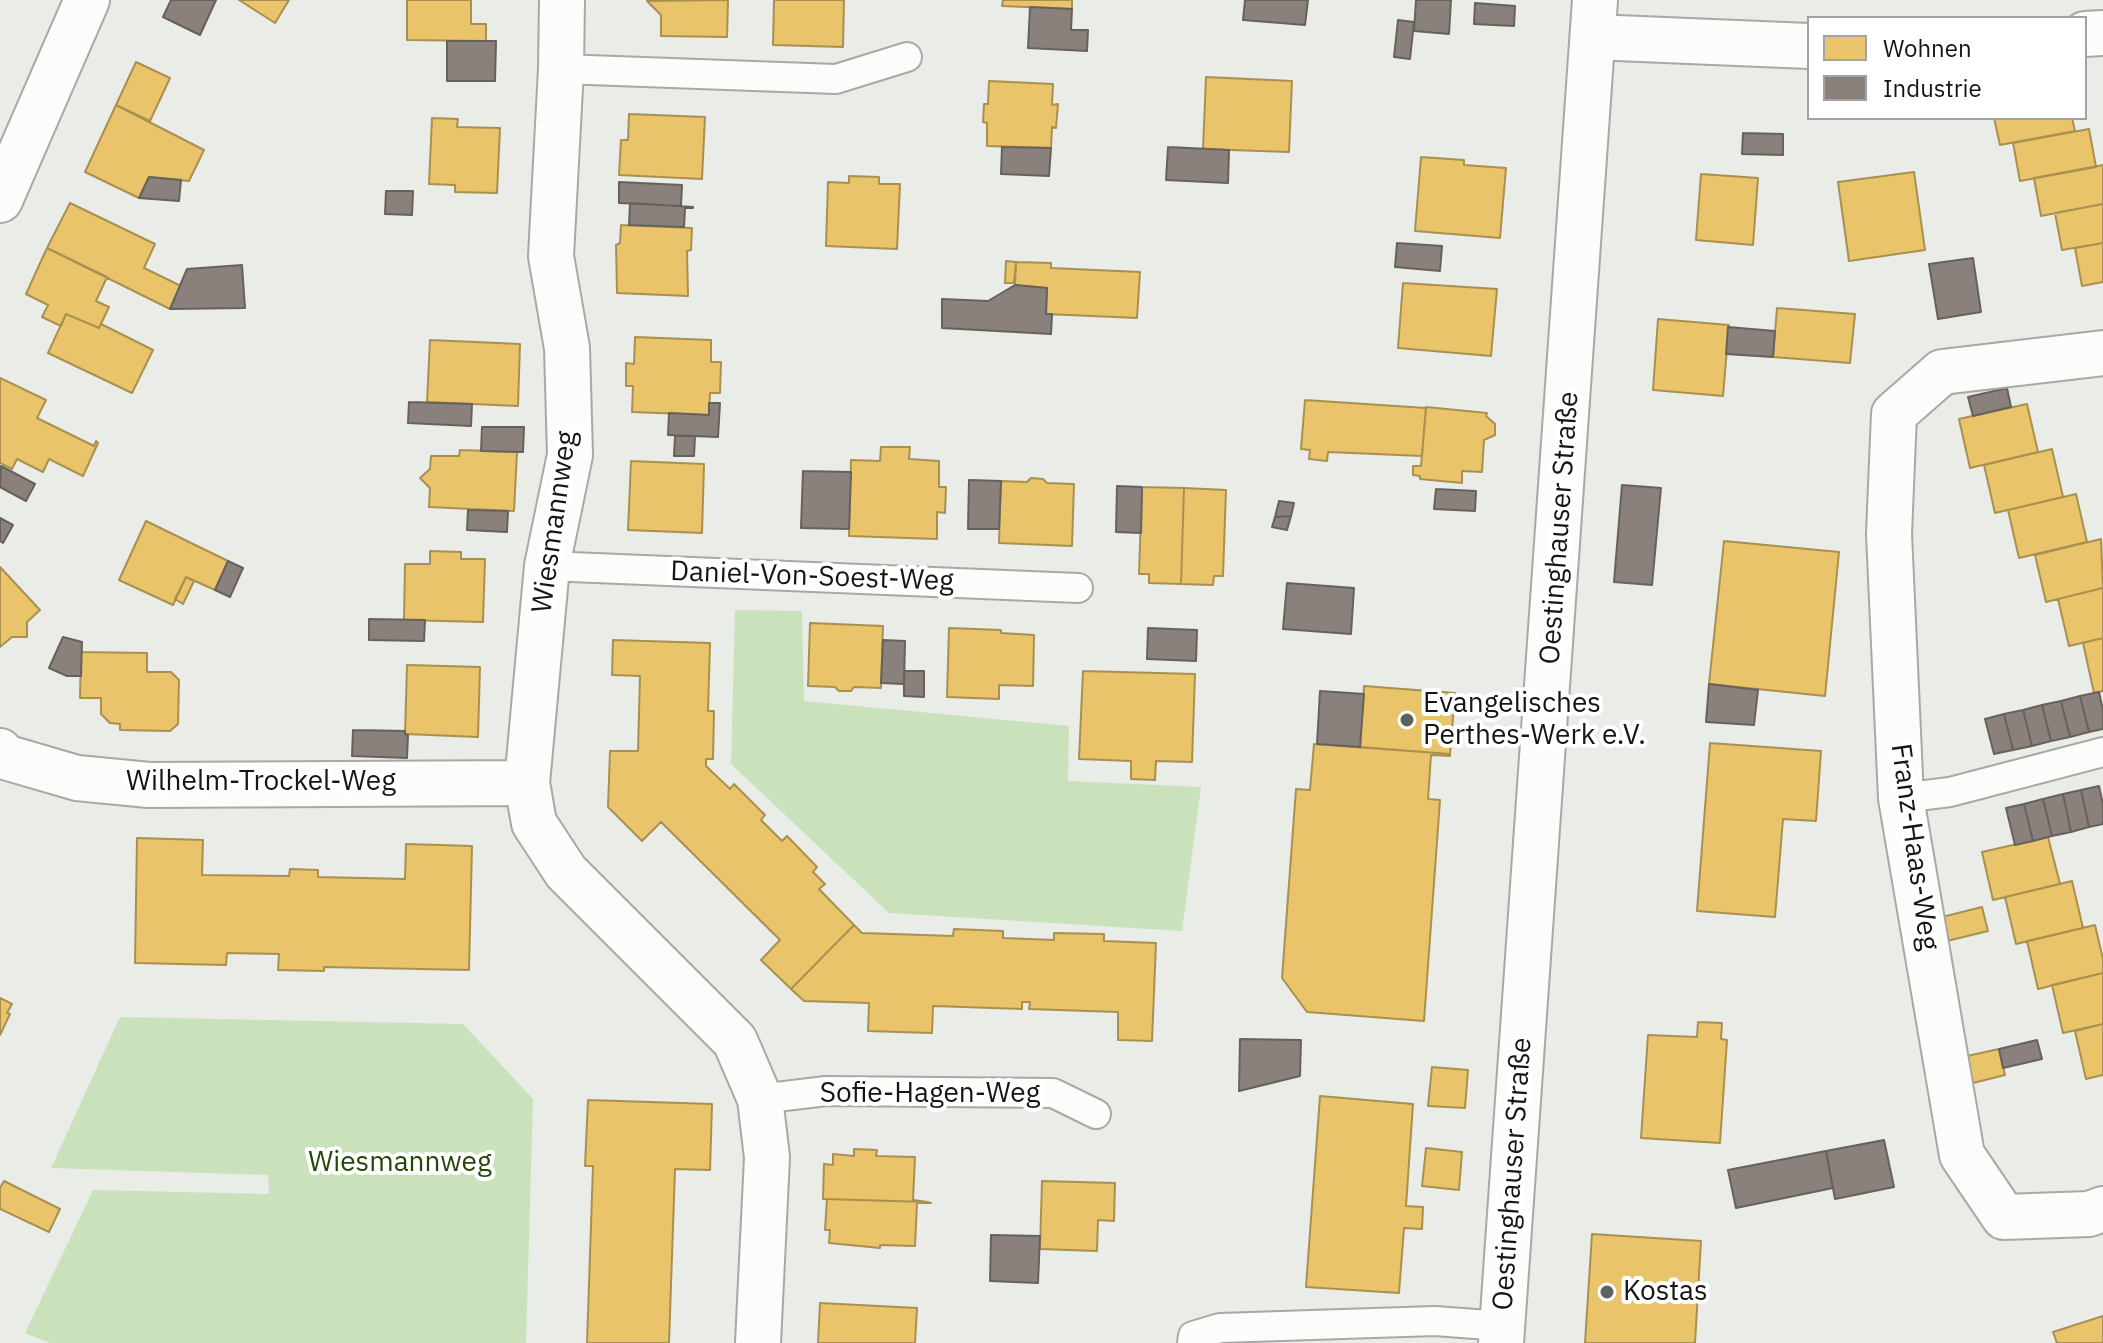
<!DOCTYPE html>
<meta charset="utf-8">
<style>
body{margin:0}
#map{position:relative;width:2103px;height:1343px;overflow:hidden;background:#e9ece7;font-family:"IBM Plex Sans",sans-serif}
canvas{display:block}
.legend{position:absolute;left:1807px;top:16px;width:280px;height:104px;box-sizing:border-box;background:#fff;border:2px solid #a1a2a1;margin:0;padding:10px 14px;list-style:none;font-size:24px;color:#141613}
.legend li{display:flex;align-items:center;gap:16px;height:40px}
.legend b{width:40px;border:2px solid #a1a2a1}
</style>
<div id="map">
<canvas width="2103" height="1343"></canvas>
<ul class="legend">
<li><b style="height:22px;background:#e9c46a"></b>Wohnen</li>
<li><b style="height:22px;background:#8a817c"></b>Industrie</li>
</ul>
</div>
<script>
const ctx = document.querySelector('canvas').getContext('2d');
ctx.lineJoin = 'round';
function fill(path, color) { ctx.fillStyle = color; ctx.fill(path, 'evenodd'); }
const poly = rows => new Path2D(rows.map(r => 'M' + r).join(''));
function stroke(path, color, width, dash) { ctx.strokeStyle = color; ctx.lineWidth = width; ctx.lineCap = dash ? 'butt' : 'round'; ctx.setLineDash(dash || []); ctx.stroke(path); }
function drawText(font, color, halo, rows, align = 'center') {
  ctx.font = font + ' "IBM Plex Sans",sans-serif'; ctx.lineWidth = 8; ctx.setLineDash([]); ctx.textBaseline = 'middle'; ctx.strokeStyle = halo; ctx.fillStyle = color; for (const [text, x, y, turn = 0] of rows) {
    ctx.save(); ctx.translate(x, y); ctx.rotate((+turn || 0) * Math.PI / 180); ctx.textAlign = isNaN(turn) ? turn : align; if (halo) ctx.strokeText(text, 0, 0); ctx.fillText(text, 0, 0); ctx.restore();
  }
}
fill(poly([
 [735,610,802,611,804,701,1069,726,1068,781,1201,787,1182,931,889,913,731,764],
 [120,1017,463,1024,533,1099,526,1343,50,1343,25,1333,93,1190,269,1194,268,1175,51,1168]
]), '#cae2bc');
const homes = poly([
 [239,0,289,0,275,23,239,0],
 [407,0,471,0,471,24,486,24,486,41,407,40,407,0],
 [728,0,727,37,661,36,661,15,647,1,728,0],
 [774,0,844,0,843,47,773,45,774,0],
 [1003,0,1072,0,1072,9,1002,6,1003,0],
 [136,62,170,78,150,121,116,105,136,62],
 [1206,77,1292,81,1289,152,1203,149,1206,77],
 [989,81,1053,84,1052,105,1058,104,1056,128,1052,127,1051,148,987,146,987,123,983,122,984,104,988,104,989,81],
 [116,105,204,150,189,181,149,177,139,198,85,172,116,105],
 [629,114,705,117,702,179,619,175,621,140,628,140,629,114],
 [432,118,458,119,457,127,500,128,497,193,455,192,455,185,429,184,432,118],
 [1994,118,2072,118,2075,131,2000,145,1994,118],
 [2089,129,2096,167,2020,181,2013,143,2089,129],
 [1421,157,1464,160,1464,165,1506,168,1500,238,1415,231,1421,157],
 [2103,165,2103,204,2041,216,2034,178,2103,165],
 [1914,172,1925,250,1849,261,1838,182,1914,172],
 [1701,174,1758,178,1753,245,1696,240,1701,174],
 [849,176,879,177,879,184,900,184,897,249,826,246,828,182,849,183,849,176],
 [70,203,155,244,144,268,181,286,170,309,47,248,70,203],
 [2103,204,2103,243,2062,250,2055,213,2103,204],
 [621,225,692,228,691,250,687,251,688,296,617,293,616,245,620,243,621,225],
 [2103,243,2103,282,2082,286,2075,248,2103,243],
 [47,248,107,277,96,301,109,307,99,328,66,314,61,326,42,317,48,305,26,294,47,248],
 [1006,261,1016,262,1014,283,1005,283,1006,261],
 [1016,262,1051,263,1051,268,1140,272,1137,318,1046,314,1047,288,1015,285,1016,262],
 [1403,283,1497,289,1491,356,1398,348,1403,283],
 [1777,308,1855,314,1850,363,1773,357,1777,308],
 [66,314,99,328,101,324,153,350,132,393,48,353,66,314],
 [1658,319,1729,325,1723,396,1653,390,1658,319],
 [635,337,711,340,711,362,721,362,720,393,710,393,709,415,632,412,633,386,626,386,626,363,634,364,635,337],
 [430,340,520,344,518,406,427,402,430,340],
 [0,378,46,400,37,418,94,446,96,441,98,443,83,476,49,459,43,472,17,459,12,469,0,463,0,378],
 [1305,400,1426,408,1422,456,1328,452,1327,461,1309,459,1310,450,1301,449,1305,400],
 [2027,404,2038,452,1970,468,1959,419,2027,404],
 [1426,407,1487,413,1486,416,1495,424,1495,435,1484,440,1482,472,1462,471,1462,483,1420,479,1420,476,1413,475,1413,466,1421,466,1426,407],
 [881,447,910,447,909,459,939,461,939,487,946,487,945,513,937,512,937,539,849,536,851,460,880,461,881,447],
 [2052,449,2063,497,1995,513,1984,465,2052,449],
 [460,450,517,452,514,511,429,507,430,488,420,478,430,469,431,456,459,456,460,450],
 [631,461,704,464,702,533,628,530,631,461],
 [1031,478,1043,479,1047,483,1074,484,1072,546,999,543,1001,481,1027,482,1031,478],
 [1142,487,1184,488,1181,584,1149,583,1149,574,1139,574,1142,487],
 [1184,488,1226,490,1223,576,1214,576,1213,585,1181,584,1184,488],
 [2076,494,2087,542,2019,558,2008,510,2076,494],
 [146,521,228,561,215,590,186,577,173,605,119,580,146,521],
 [2101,539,2103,588,2046,602,2035,555,2101,539],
 [1724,541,1839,552,1825,696,1709,684,1724,541],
 [430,551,461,552,461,559,485,559,483,622,404,620,405,564,430,564,430,551],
 [0,567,40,610,27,622,27,637,12,637,0,647,0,567],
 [186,577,194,581,183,604,175,599,186,577],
 [2103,588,2103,638,2069,646,2058,599,2103,588],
 [810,623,883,626,881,688,854,687,851,691,839,691,835,687,808,686,810,623],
 [949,628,1001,630,1001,633,1034,635,1033,686,999,685,999,699,947,697,949,628],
 [2103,638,2103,691,2094,693,2083,643,2103,638],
 [613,640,710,643,708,711,714,711,713,759,706,759,706,766,730,789,734,784,765,815,761,820,782,841,787,836,817,867,813,872,825,884,819,889,854,925,791,989,761,960,780,940,661,822,642,841,608,807,610,751,638,751,640,676,612,675,613,640],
 [81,652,147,653,147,672,171,672,179,680,178,724,170,731,120,730,120,724,110,723,101,714,101,698,80,698,81,652],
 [407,665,480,667,478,737,405,734,407,665],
 [1083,671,1195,674,1192,762,1156,761,1155,780,1131,779,1131,761,1079,759,1083,671],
 [1364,686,1455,693,1450,754,1360,747,1364,686],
 [1710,743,1821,751,1816,821,1783,819,1775,917,1697,911,1710,743],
 [1314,744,1450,754,1450,756,1431,755,1428,799,1440,800,1424,1021,1307,1012,1282,978,1296,789,1310,790,1314,744],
 [2048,837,2060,884,1993,900,1982,852,2048,837],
 [137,838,203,840,202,875,289,876,290,869,318,870,318,877,405,879,406,844,472,846,469,970,324,967,324,971,278,970,279,954,227,953,226,965,135,963,137,838],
 [2072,881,2083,928,2016,944,2005,897,2072,881],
 [1982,907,1988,931,1947,941,1942,917,1982,907],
 [854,925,862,933,953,936,954,929,1003,931,1003,938,1054,940,1054,933,1104,934,1104,941,1156,943,1152,1041,1118,1040,1118,1012,1029,1009,1030,1002,1022,1002,1022,1009,933,1006,932,1033,868,1031,869,1003,804,1001,791,989,854,925],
 [2095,925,2103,959,2103,973,2038,989,2027,941,2095,925],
 [2103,973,2103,1024,2063,1033,2052,985,2103,973],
 [0,998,12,1004,7,1013,10,1014,0,1035,0,998],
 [1698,1022,1722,1023,1721,1039,1727,1040,1720,1143,1641,1138,1648,1035,1697,1037,1698,1022],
 [2103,1024,2103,1075,2086,1079,2075,1031,2103,1024],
 [1999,1049,2005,1075,1973,1083,1967,1056,1999,1049],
 [1432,1067,1468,1070,1465,1108,1428,1106,1432,1067],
 [1320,1096,1413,1104,1406,1206,1423,1207,1422,1229,1404,1228,1399,1293,1306,1287,1320,1096],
 [588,1100,712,1104,710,1170,675,1169,669,1343,587,1343,593,1166,585,1166,588,1100],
 [1426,1148,1462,1152,1459,1190,1422,1186,1426,1148],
 [854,1149,877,1150,876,1156,915,1157,913,1200,927,1202,823,1199,824,1164,833,1165,833,1154,854,1156,854,1149],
 [4,1181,60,1209,49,1232,0,1209,0,1188,4,1181],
 [1042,1181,1115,1183,1114,1221,1098,1220,1097,1251,1040,1249,1042,1181],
 [827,1199,927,1202,931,1203,917,1203,915,1246,880,1245,880,1248,829,1243,830,1230,825,1230,827,1199],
 [1592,1234,1701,1241,1695,1343,1585,1343,1592,1234],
 [820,1303,917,1308,915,1343,818,1343,820,1303],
 [2103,1316,2103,1343,2057,1343,2053,1332,2103,1316]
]);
fill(homes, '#e9c46a');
stroke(homes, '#a99050', 2);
const industry = poly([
 [171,0,216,0,200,35,163,17,171,0],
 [1245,0,1308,0,1305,25,1243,20,1245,0],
 [1416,0,1451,0,1449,34,1414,31,1416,0],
 [1475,3,1515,6,1514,26,1474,24,1475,3],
 [1030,7,1072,9,1071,30,1088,30,1087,51,1028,48,1030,7],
 [1398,20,1414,22,1410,59,1394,57,1398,20],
 [447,41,496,41,495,81,447,81,447,41],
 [1743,133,1783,134,1783,155,1742,154,1743,133],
 [1002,147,1051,148,1049,176,1001,174,1002,147],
 [1168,147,1229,150,1228,183,1166,180,1168,147],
 [149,177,181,180,179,201,139,198,149,177],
 [619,182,682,185,681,206,619,203,619,182],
 [386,191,413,191,412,215,385,214,386,191],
 [630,203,693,207,693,208,685,208,684,227,629,225,630,203],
 [1397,243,1442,246,1440,271,1395,267,1397,243],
 [1973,258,1981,312,1938,319,1929,264,1973,258],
 [242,265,245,308,170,309,187,269,242,265],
 [1015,285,1047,288,1046,314,1052,314,1051,334,942,328,942,299,988,301,1015,285],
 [1728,327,1775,331,1773,357,1726,354,1728,327],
 [2007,388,2011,407,1973,416,1968,397,2007,388],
 [409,402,472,404,471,426,408,423,409,402],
 [709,403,720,403,718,437,668,435,669,413,709,415,709,403],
 [482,427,524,427,523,452,481,451,482,427],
 [675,436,695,436,694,456,674,456,675,436],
 [1,466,35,484,26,501,0,487,1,466],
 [803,471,851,472,849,529,801,528,803,471],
 [969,480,1001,481,999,529,968,529,969,480],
 [1622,485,1661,488,1652,585,1614,582,1622,485],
 [1117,486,1142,487,1141,533,1116,532,1117,486],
 [1436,489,1476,491,1475,511,1434,509,1436,489],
 [1279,501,1294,503,1291,516,1275,517,1279,501],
 [468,510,508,511,507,532,467,530,468,510],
 [1291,516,1287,530,1272,527,1275,517,1291,516],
 [0,518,13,525,3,543,0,541,0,518],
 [228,561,243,568,230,597,215,590,228,561],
 [1287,583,1354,588,1351,634,1283,629,1287,583],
 [369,619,425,620,424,641,369,640,369,619],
 [1148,628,1197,630,1196,661,1147,659,1148,628],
 [63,637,82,642,81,676,67,676,49,668,63,637],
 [883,640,905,641,904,684,881,683,883,640],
 [904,671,924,671,924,697,904,696,904,671],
 [1709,684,1758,690,1754,725,1706,722,1709,684],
 [1320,691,1364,694,1360,747,1317,744,1320,691],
 [2099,692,2103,710,2103,729,2089,732,2080,696,2099,692],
 [2080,696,2089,732,2070,737,2061,701,2080,696],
 [2061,701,2070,737,2051,741,2042,705,2061,701],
 [2042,705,2051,741,2032,746,2023,710,2042,705],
 [2023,710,2032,746,2013,750,2004,714,2023,710],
 [2004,714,2013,750,1994,754,1985,719,2004,714],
 [353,730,405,731,405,734,408,735,407,758,352,756,353,730],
 [2099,786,2103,804,2103,824,2089,827,2081,790,2099,786],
 [2081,790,2089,827,2071,832,2063,794,2081,790],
 [2063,794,2071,832,2052,836,2043,799,2063,794],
 [2043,799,2052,836,2033,841,2024,804,2043,799],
 [2024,804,2033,841,2015,845,2006,808,2024,804],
 [1240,1039,1301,1040,1300,1076,1239,1091,1240,1039],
 [2037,1040,2042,1059,2003,1068,1999,1049,2037,1040],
 [1884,1140,1894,1187,1835,1199,1826,1151,1884,1140],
 [1826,1151,1833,1188,1736,1208,1728,1170,1826,1151],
 [991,1235,1040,1236,1038,1283,990,1281,991,1235]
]);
fill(industry, '#8a817c');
stroke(industry, '#67615c', 2);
const lane = poly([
 [561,69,836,79,907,57],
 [547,566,1078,588],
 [1901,798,1950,792,2103,752],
 [760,1099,826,1091,1053,1093,1096,1114],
 [1192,1343,1193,1336,1220,1328,1435,1321,1502,1326]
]);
const street = poly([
 [562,0,561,69,551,256,567,348,570,455,547,566,527,783,534,823,566,872,735,1041,760,1099,767,1157,758,1343],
 [2085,34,2103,33],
 [1593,37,1809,46],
 [2103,353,1942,372,1894,414,1889,534,1901,798,1962,1155,2004,1217,2089,1214,2103,1209],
 [0,751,5,757,77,778,149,785,527,783]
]);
const secondary = poly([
 [0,200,87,0],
 [1501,1343,1595,0]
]);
stroke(lane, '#a6a9a4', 32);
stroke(street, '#a6a9a4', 48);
stroke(secondary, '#a6a9a4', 48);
stroke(lane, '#fcfcfb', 28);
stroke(street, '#fcfcfb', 44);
stroke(secondary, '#fcfcfb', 44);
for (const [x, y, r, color] of [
 [1407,720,8,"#5f615d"],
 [1607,1292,8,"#5f615d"]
]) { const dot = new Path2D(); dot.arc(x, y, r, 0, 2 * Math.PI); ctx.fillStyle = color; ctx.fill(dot); stroke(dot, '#fff', 3); }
drawText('28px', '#141613', '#fff', [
 ["Wiesmannweg",555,522,-82],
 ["Oestinghauser Straße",1560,528,-86],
 ["Daniel-Von-Soest-Weg",812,577,2],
 ["Wilhelm-Trockel-Weg",261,782],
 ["Franz-Haas-Weg",1914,847,82],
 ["Sofie-Hagen-Weg",930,1094],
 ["Oestinghauser Straße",1513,1174,-86]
]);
drawText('28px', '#141613', '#fff', [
 ["Evangelisches",1423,704],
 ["Perthes-Werk e.V.",1423,736],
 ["Kostas",1623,1292]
], 'left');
drawText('28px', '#254708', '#fff', [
 ["Wiesmannweg",400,1163]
]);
</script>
